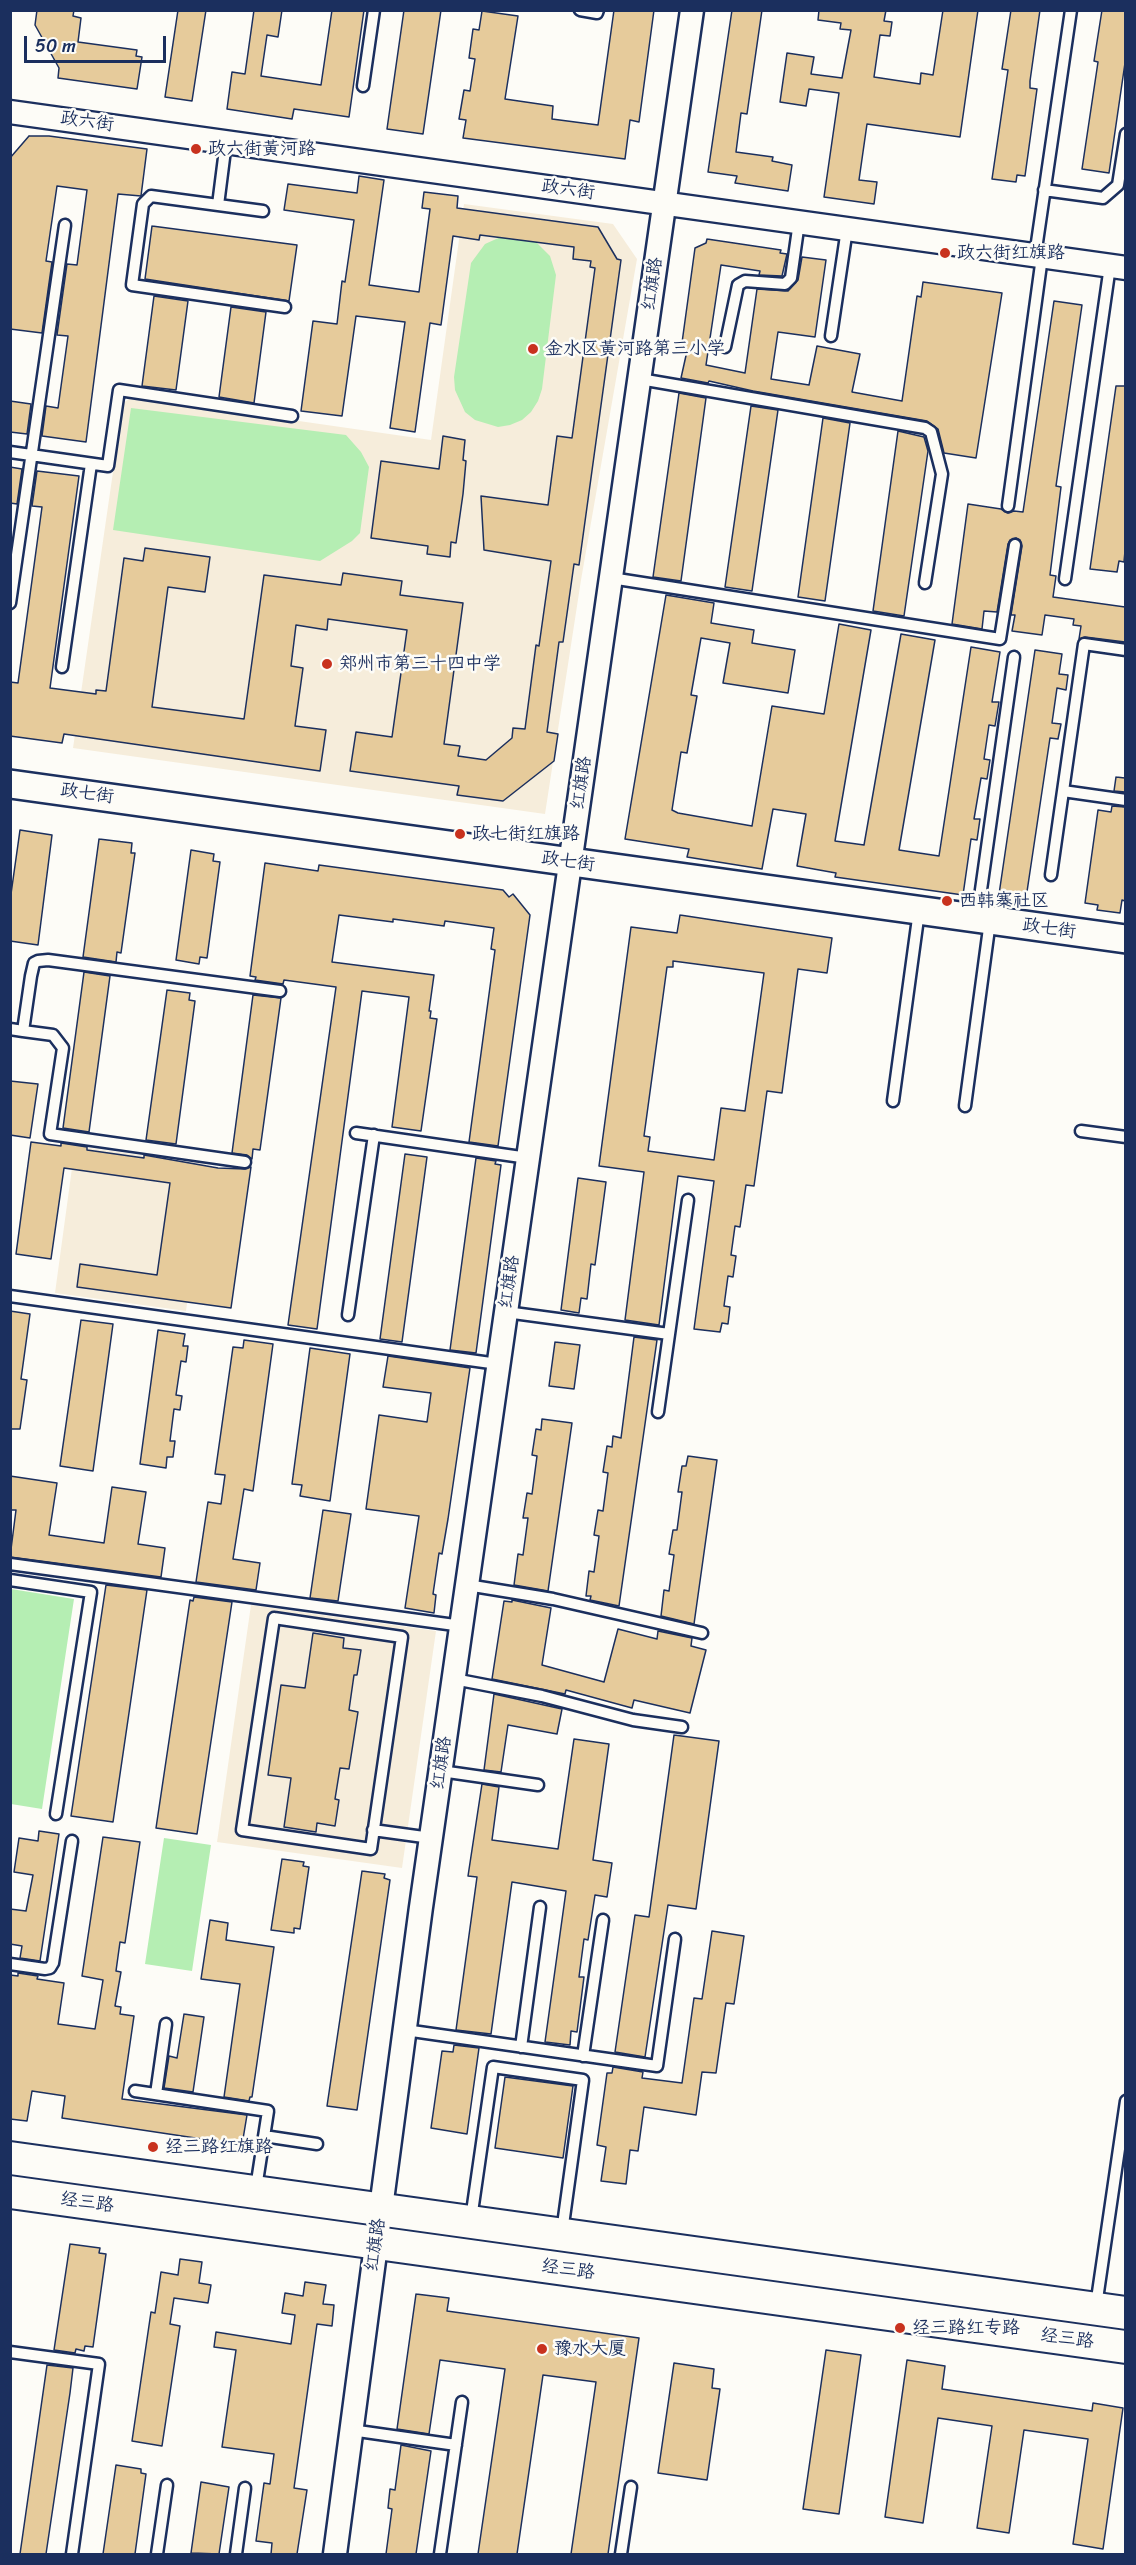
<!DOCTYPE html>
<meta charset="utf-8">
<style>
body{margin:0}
#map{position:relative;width:1136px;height:2565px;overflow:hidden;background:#fdfcf7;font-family:Sriracha,sans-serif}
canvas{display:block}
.frame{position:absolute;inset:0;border:12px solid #1b2f5e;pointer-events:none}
.scale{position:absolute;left:24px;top:36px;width:142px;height:27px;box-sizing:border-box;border:3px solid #1b2f5e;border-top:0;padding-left:8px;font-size:18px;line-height:21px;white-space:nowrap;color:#1b2f5e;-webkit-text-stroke:4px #fdfcf7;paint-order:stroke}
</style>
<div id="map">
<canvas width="1136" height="2565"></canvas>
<div class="frame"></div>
<div class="scale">50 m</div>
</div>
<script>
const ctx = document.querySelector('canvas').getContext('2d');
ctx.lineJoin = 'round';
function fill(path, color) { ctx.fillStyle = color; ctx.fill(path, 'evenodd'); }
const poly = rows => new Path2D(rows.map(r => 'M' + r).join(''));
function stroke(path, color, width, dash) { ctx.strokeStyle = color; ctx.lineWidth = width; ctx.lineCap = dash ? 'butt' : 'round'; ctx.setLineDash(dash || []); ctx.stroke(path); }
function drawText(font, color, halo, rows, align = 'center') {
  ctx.font = font + ' Sriracha,"LXGW WenKai TC",sans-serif'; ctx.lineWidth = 5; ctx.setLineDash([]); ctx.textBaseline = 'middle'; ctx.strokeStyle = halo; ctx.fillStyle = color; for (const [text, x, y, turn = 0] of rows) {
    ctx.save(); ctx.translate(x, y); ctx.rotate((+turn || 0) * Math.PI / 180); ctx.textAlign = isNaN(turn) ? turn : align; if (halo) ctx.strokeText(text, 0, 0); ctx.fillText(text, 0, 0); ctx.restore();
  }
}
fill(poly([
 [464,204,613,224,637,259,581,580,545,814,73,748,123,403,132,397,431,440],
 [75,1146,206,1164,186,1311,55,1293],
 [251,1605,436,1631,402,1868,217,1842]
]), '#f6eddb');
fill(poly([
 [505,235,536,242,550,256,556,275,542,389,538,401,531,412,522,420,510,425,498,427,475,420,465,412,455,390,454,377,471,263,485,244],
 [131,408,346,435,361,452,369,467,360,533,352,541,320,561,113,530],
 [11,1589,74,1599,42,1809,11,1804],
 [164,1838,211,1845,192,1971,145,1964]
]), '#b5eeb3');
const building = poly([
 [37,10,74,10,73,16,81,18,78,42,137,50,136,56,142,57,137,89,58,78,59,68,35,25,37,10],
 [178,10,206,10,192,101,165,97,178,10],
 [254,10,282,10,278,37,267,35,261,76,321,85,332,10,364,10,349,117,294,109,292,119,227,109,232,72,245,74,254,10],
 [404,10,441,10,423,134,387,129,404,10],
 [614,10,654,10,639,122,630,120,625,159,463,138,466,120,459,119,464,90,470,91,475,59,469,58,473,29,479,30,482,11,518,16,505,99,553,106,552,119,598,125,614,10],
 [732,10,762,10,747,114,741,113,736,152,773,157,772,161,792,165,788,191,735,183,737,176,708,172,732,10],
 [819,10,886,10,884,21,892,22,890,36,880,35,874,77,920,84,921,73,933,75,943,10,978,10,960,137,867,124,859,180,877,182,874,204,824,197,839,93,809,89,806,106,780,102,787,53,814,57,811,74,842,78,851,30,840,29,841,23,818,20,819,10],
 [1011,10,1040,10,1030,81,1030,88,1037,89,1025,176,1017,175,1016,182,992,179,1008,70,1002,69,1011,10],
 [1102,10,1125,10,1125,63,1109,173,1082,169,1098,62,1094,61,1102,10],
 [29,136,49,136,147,149,141,196,118,194,86,442,42,436,46,406,58,408,68,336,57,335,67,264,77,265,87,190,57,186,46,261,52,262,42,333,10,329,10,158,29,136],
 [359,176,384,180,369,285,419,292,430,209,422,208,424,192,458,196,457,208,598,227,617,259,621,260,579,565,574,564,563,642,559,642,547,732,558,734,554,761,503,801,457,795,459,786,350,771,356,732,392,737,407,630,328,619,327,630,296,625,291,666,303,668,295,726,326,730,320,771,64,734,62,743,10,736,10,682,18,683,42,507,32,506,37,471,79,476,50,688,96,694,96,690,106,691,124,558,143,561,145,548,210,557,205,592,168,587,152,707,244,719,264,575,341,585,343,573,402,581,400,595,463,603,444,744,460,746,458,756,486,760,512,738,513,728,525,729,536,645,539,646,551,561,484,550,481,496,548,505,557,436,572,438,595,268,590,267,591,261,573,259,574,247,480,235,479,240,453,236,441,325,430,323,415,432,390,428,405,322,356,316,342,416,301,411,313,321,337,324,342,281,345,282,354,220,284,210,288,184,357,193,359,176],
 [152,226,297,245,289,301,145,279,152,226],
 [707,239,781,250,780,253,787,254,782,276,759,275,760,271,721,265,706,365,745,373,757,289,788,291,798,280,802,257,826,260,815,337,778,332,771,379,809,385,817,346,860,354,852,392,902,401,917,296,921,297,923,282,1002,293,976,458,944,453,938,429,927,421,753,391,709,381,708,383,681,378,687,351,681,350,695,248,706,243,707,239],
 [154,296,188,301,176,390,142,386,154,296],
 [1054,301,1082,305,1056,486,1061,487,1050,575,1056,576,1053,597,1125,607,1125,642,1085,637,1079,639,1081,626,1073,625,1074,619,1045,615,1042,635,1012,631,1015,615,1011,615,1022,546,1020,540,1016,538,1010,540,1008,544,997,612,984,611,982,629,952,624,968,504,1001,509,1008,513,1014,511,1023,512,1054,301],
 [231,307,266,312,254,403,219,397,231,307],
 [1116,386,1125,386,1125,551,1124,562,1119,561,1117,572,1090,569,1116,386],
 [679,393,706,398,681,581,653,577,679,393],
 [10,401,31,404,27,434,10,432,10,401],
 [751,406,778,410,752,591,725,587,751,406],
 [823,418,850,423,825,601,798,597,823,418],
 [898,431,924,437,928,451,904,616,873,611,898,431],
 [443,436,465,440,463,460,466,461,463,494,456,543,451,542,450,557,427,554,428,546,371,538,381,461,439,469,443,436],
 [10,467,22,469,17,504,10,503,10,467],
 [666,595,714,603,711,623,754,630,752,643,795,650,788,693,723,683,730,643,701,638,691,695,697,696,687,753,681,752,672,810,678,813,752,826,772,706,824,714,839,624,871,630,835,841,864,845,901,634,935,640,899,850,939,856,971,647,1000,652,992,702,999,702,995,726,989,725,984,759,990,760,987,779,981,778,974,819,980,819,977,840,971,839,963,895,835,877,836,873,797,866,806,814,773,809,762,869,687,857,689,849,625,839,666,595],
 [1035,650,1062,654,1059,674,1068,675,1066,690,1057,688,1052,723,1061,724,1058,739,1050,738,1025,905,998,901,1035,650],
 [1116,777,1125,778,1125,792,1114,791,1116,777],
 [1112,806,1125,807,1125,901,1122,900,1120,913,1097,910,1098,905,1085,903,1098,810,1111,812,1112,806],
 [20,830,52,835,38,945,10,941,10,901,20,830],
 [99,839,132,843,131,853,135,853,121,953,117,952,116,962,83,957,99,839],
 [191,850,214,854,213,861,220,862,207,958,200,957,199,964,176,960,191,850],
 [265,863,318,871,319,865,503,890,509,897,513,894,530,915,498,1146,469,1142,495,950,491,949,494,928,445,921,444,926,393,919,393,922,339,915,332,962,434,975,429,1011,431,1011,430,1018,437,1019,421,1131,392,1127,409,997,362,991,317,1329,288,1325,336,987,284,980,283,984,255,980,256,977,250,976,265,863],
 [680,915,832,938,827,973,798,969,782,1093,767,1091,754,1186,746,1185,740,1227,735,1226,731,1255,736,1256,733,1277,728,1276,724,1306,730,1307,728,1324,722,1323,720,1332,694,1329,714,1181,678,1176,659,1325,625,1320,644,1172,599,1166,631,927,677,933,680,915],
 [673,961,764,973,745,1111,721,1108,714,1160,648,1151,650,1137,644,1136,667,967,673,967,673,961],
 [84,972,110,976,89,1132,63,1128,84,972],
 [167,990,190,993,189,1000,195,1001,176,1144,146,1140,167,990],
 [253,995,281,998,260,1150,253,1149,252,1159,247,1155,232,1153,253,995],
 [10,1081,38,1084,30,1138,10,1135,10,1081],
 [31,1142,61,1146,61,1143,87,1147,87,1150,144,1158,144,1155,218,1168,245,1169,251,1167,231,1308,77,1287,80,1264,157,1275,170,1183,64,1168,51,1259,16,1254,31,1142],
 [405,1154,427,1157,402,1342,380,1339,405,1154],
 [476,1158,496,1161,495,1164,501,1165,476,1353,450,1350,476,1158],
 [578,1178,606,1182,595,1265,591,1264,587,1299,581,1298,579,1313,561,1310,578,1178],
 [10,1311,30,1314,21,1379,27,1380,20,1429,10,1429,10,1311],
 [81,1320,113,1324,93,1471,60,1466,81,1320],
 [158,1330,185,1334,183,1346,188,1346,186,1362,181,1361,176,1395,182,1396,180,1410,174,1409,170,1441,175,1441,173,1457,167,1457,166,1468,140,1464,158,1330],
 [634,1337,657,1340,619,1606,590,1600,591,1596,586,1596,589,1571,594,1572,599,1536,594,1535,598,1510,603,1511,608,1473,603,1472,607,1446,612,1447,613,1436,621,1438,634,1337],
 [244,1340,273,1344,253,1491,244,1489,233,1559,260,1563,256,1590,196,1582,208,1502,221,1504,225,1475,215,1474,233,1347,243,1348,244,1340],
 [555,1342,580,1345,574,1389,549,1386,555,1342],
 [310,1348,350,1354,330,1501,300,1496,302,1485,292,1484,310,1348],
 [388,1356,470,1368,448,1519,442,1554,439,1553,433,1594,436,1595,434,1613,405,1608,419,1516,366,1509,379,1415,427,1422,431,1393,383,1387,388,1356],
 [542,1419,572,1423,548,1591,514,1585,518,1554,523,1555,528,1518,523,1518,527,1493,532,1494,537,1456,532,1455,536,1429,541,1430,542,1419],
 [688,1456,717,1460,694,1624,661,1616,664,1590,669,1591,674,1555,669,1554,673,1530,677,1530,682,1492,678,1492,682,1466,686,1466,688,1456],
 [10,1476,57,1483,49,1535,104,1543,112,1487,146,1492,138,1544,165,1548,161,1577,10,1557,16,1510,10,1510,10,1476],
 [323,1510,351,1514,338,1601,310,1598,323,1510],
 [106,1585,147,1590,113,1822,71,1816,106,1585],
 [194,1597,232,1602,197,1834,156,1828,190,1600,193,1601,194,1597],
 [512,1600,551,1608,542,1665,604,1682,618,1629,657,1639,658,1631,692,1638,691,1646,706,1650,690,1713,634,1700,632,1708,566,1690,565,1694,492,1679,504,1601,512,1602,512,1600],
 [313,1633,344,1638,343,1648,361,1650,357,1675,354,1675,349,1710,358,1712,349,1769,340,1768,335,1799,339,1800,335,1826,317,1823,316,1832,284,1827,291,1778,268,1775,281,1685,305,1688,313,1633],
 [494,1694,562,1709,557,1734,508,1725,501,1772,484,1770,494,1694],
 [674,1735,719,1741,696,1909,668,1905,645,2057,615,2052,635,1915,649,1917,674,1735],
 [574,1739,609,1744,593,1860,612,1863,607,1897,595,1895,588,1940,584,1939,579,1977,584,1977,577,2032,571,2031,570,2045,545,2042,566,1891,512,1882,491,2034,456,2030,477,1877,468,1876,482,1784,499,1787,492,1840,558,1849,574,1739],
 [39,1831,59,1834,40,1961,20,1958,22,1946,10,1944,10,1909,26,1911,33,1875,14,1872,19,1838,38,1841,39,1831],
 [103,1837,140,1842,125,1943,120,1942,116,1971,121,1972,115,2006,121,2007,120,2014,134,2016,122,2099,247,2115,242,2145,62,2118,65,2096,32,2091,27,2121,10,2119,10,1975,18,1976,18,1973,38,1976,37,1979,64,1983,58,2024,95,2029,103,1980,82,1976,103,1837],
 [282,1859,304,1862,303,1866,309,1867,300,1929,294,1928,294,1933,271,1930,282,1859],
 [362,1871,385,1874,384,1878,390,1880,357,2110,327,2106,362,1871],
 [210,1920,228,1923,226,1940,274,1947,252,2097,250,2097,249,2101,224,2097,240,1984,201,1979,210,1920],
 [712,1931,744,1936,734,2004,726,2003,716,2073,702,2072,696,2115,644,2107,638,2151,630,2150,626,2184,601,2181,606,2147,597,2145,607,2073,612,2073,613,2067,643,2072,642,2078,682,2083,694,1998,702,1999,712,1931],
 [184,2014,204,2017,193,2092,164,2088,169,2056,177,2058,184,2014],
 [454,2045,479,2048,467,2134,431,2128,442,2051,453,2052,454,2045],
 [505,2077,573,2086,563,2158,495,2148,505,2077],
 [70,2244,100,2248,99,2253,106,2254,93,2347,85,2346,84,2351,76,2349,75,2353,54,2350,70,2244],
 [180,2259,202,2262,199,2283,211,2285,208,2303,174,2298,170,2324,180,2326,162,2446,132,2441,151,2312,155,2313,161,2272,178,2275,180,2259],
 [305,2282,326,2285,323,2304,334,2305,332,2326,317,2324,294,2488,307,2490,297,2554,271,2554,272,2543,256,2541,264,2483,270,2484,274,2454,222,2447,236,2350,214,2347,216,2332,291,2344,295,2315,282,2313,285,2293,303,2296,305,2282],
 [416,2294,449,2298,447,2311,639,2338,608,2554,571,2554,596,2382,543,2375,517,2554,478,2554,505,2369,440,2360,429,2434,397,2429,416,2294],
 [826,2350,861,2355,839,2514,803,2509,826,2350],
 [907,2360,945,2366,942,2389,1092,2411,1093,2403,1123,2408,1103,2549,1073,2544,1088,2439,1024,2430,1009,2533,977,2528,992,2426,938,2418,923,2523,885,2517,907,2360],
 [674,2363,714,2369,712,2388,720,2389,707,2480,658,2473,674,2363],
 [47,2365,73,2368,70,2393,46,2554,20,2554,47,2365],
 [401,2445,431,2451,416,2554,386,2554,392,2509,388,2508,390,2489,395,2490,401,2445],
 [116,2465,141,2469,141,2473,146,2474,135,2554,103,2554,116,2465],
 [201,2482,229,2487,219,2554,191,2553,201,2482]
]);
fill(building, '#e6cb9b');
stroke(building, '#1b2f5e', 1.5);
const service = poly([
 [580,10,597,13,598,10],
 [363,86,374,10],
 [1044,190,1103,198,1118,185,1126,134],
 [218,205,226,142],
 [263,211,151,196,143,204,132,285,285,307],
 [1035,256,1071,10],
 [831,336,847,229],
 [725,347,738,285,745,281,785,284,791,278,799,222],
 [640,379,925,428,931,432,942,474,925,583],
 [10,452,108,466,119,390,292,416],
 [1008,506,1042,257],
 [611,578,1000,639,1015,545],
 [1065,579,1110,266],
 [10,603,65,225],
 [62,667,91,464],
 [1063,791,1126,800],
 [1051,875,1084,644,1126,650],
 [977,918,1014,657],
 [10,1029,23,1031,31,976,34,963,38,961,48,960,280,991],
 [23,1031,53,1035,63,1048,50,1134,245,1162],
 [893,1101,919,911],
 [965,1106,990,921],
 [1081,1131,1126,1137],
 [356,1133,528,1158],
 [10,1296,498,1364],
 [506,1312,669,1334],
 [348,1315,374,1135],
 [658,1412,688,1200],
 [10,1564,462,1626],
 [10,1580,91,1592,56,1814],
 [467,1585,553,1599,702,1633],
 [274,1618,402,1637,371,1849,242,1830,274,1618],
 [454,1679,542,1696,633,1720,682,1727],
 [441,1771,538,1785],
 [373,1830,431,1838],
 [10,1964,45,1969,50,1968,53,1963,72,1841],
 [405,2030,657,2066,675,1939],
 [521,2047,540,1907],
 [583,2056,603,1920],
 [135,2091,268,2111,256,2188],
 [156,2094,166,2024],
 [264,2136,317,2144],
 [471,2219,493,2067,583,2080,562,2232],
 [1096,2306,1126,2101],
 [10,2352,99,2364,72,2554],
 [351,2430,456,2445],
 [157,2554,167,2485],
 [236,2554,245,2488],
 [440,2554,462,2402],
 [621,2554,631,2487]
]);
const minor = poly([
 [10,112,1126,268],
 [335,2554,421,1907,692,10]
]);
const tertiary = poly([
 [10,784,1126,939]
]);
const secondary = poly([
 [10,2158,1126,2313],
 [10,2192,1126,2347]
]);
stroke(service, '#1b2f5e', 15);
stroke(minor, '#1b2f5e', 27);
stroke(tertiary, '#1b2f5e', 32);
stroke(secondary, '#1b2f5e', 36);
stroke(service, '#fdfcf7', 10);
stroke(minor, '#fdfcf7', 22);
stroke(tertiary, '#fdfcf7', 27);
stroke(secondary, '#fdfcf7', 32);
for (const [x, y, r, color] of [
 [196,149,6,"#c8321e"],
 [945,253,6,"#c8321e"],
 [533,349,6,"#c8321e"],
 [327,664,6,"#c8321e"],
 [460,834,6,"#c8321e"],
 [947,901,6,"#c8321e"],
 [153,2147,6,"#c8321e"],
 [900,2328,6,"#c8321e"],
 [542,2349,6,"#c8321e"]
]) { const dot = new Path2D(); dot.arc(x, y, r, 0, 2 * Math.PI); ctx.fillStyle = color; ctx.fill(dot); stroke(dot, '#fdfcf7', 2); }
drawText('18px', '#1b2f5e', '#fdfcf7', [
 ["政六街",87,122,8],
 ["政六街",568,190,8],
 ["红旗路",653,284,-82],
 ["红旗路",582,783,-82],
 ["政七街",87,794,8],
 ["政七街",568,862,8],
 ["政七街",1049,929,8],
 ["红旗路",510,1282,-82],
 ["红旗路",442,1763,-82],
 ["经三路",87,2203,8],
 ["红旗路",376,2245,-82],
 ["经三路",568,2270,8],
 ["经三路",1067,2339,8]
]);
drawText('18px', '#1b2f5e', '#fdfcf7', [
 ["政六街黄河路",208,149],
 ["政六街红旗路",957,253],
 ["金水区黄河路第三小学",545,349],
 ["郑州市第三十四中学",339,664],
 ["政七街红旗路",472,834],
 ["西韩寨社区",959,901],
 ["经三路红旗路",165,2147],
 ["经三路红专路",912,2328],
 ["豫水大厦",554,2349]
], 'left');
</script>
